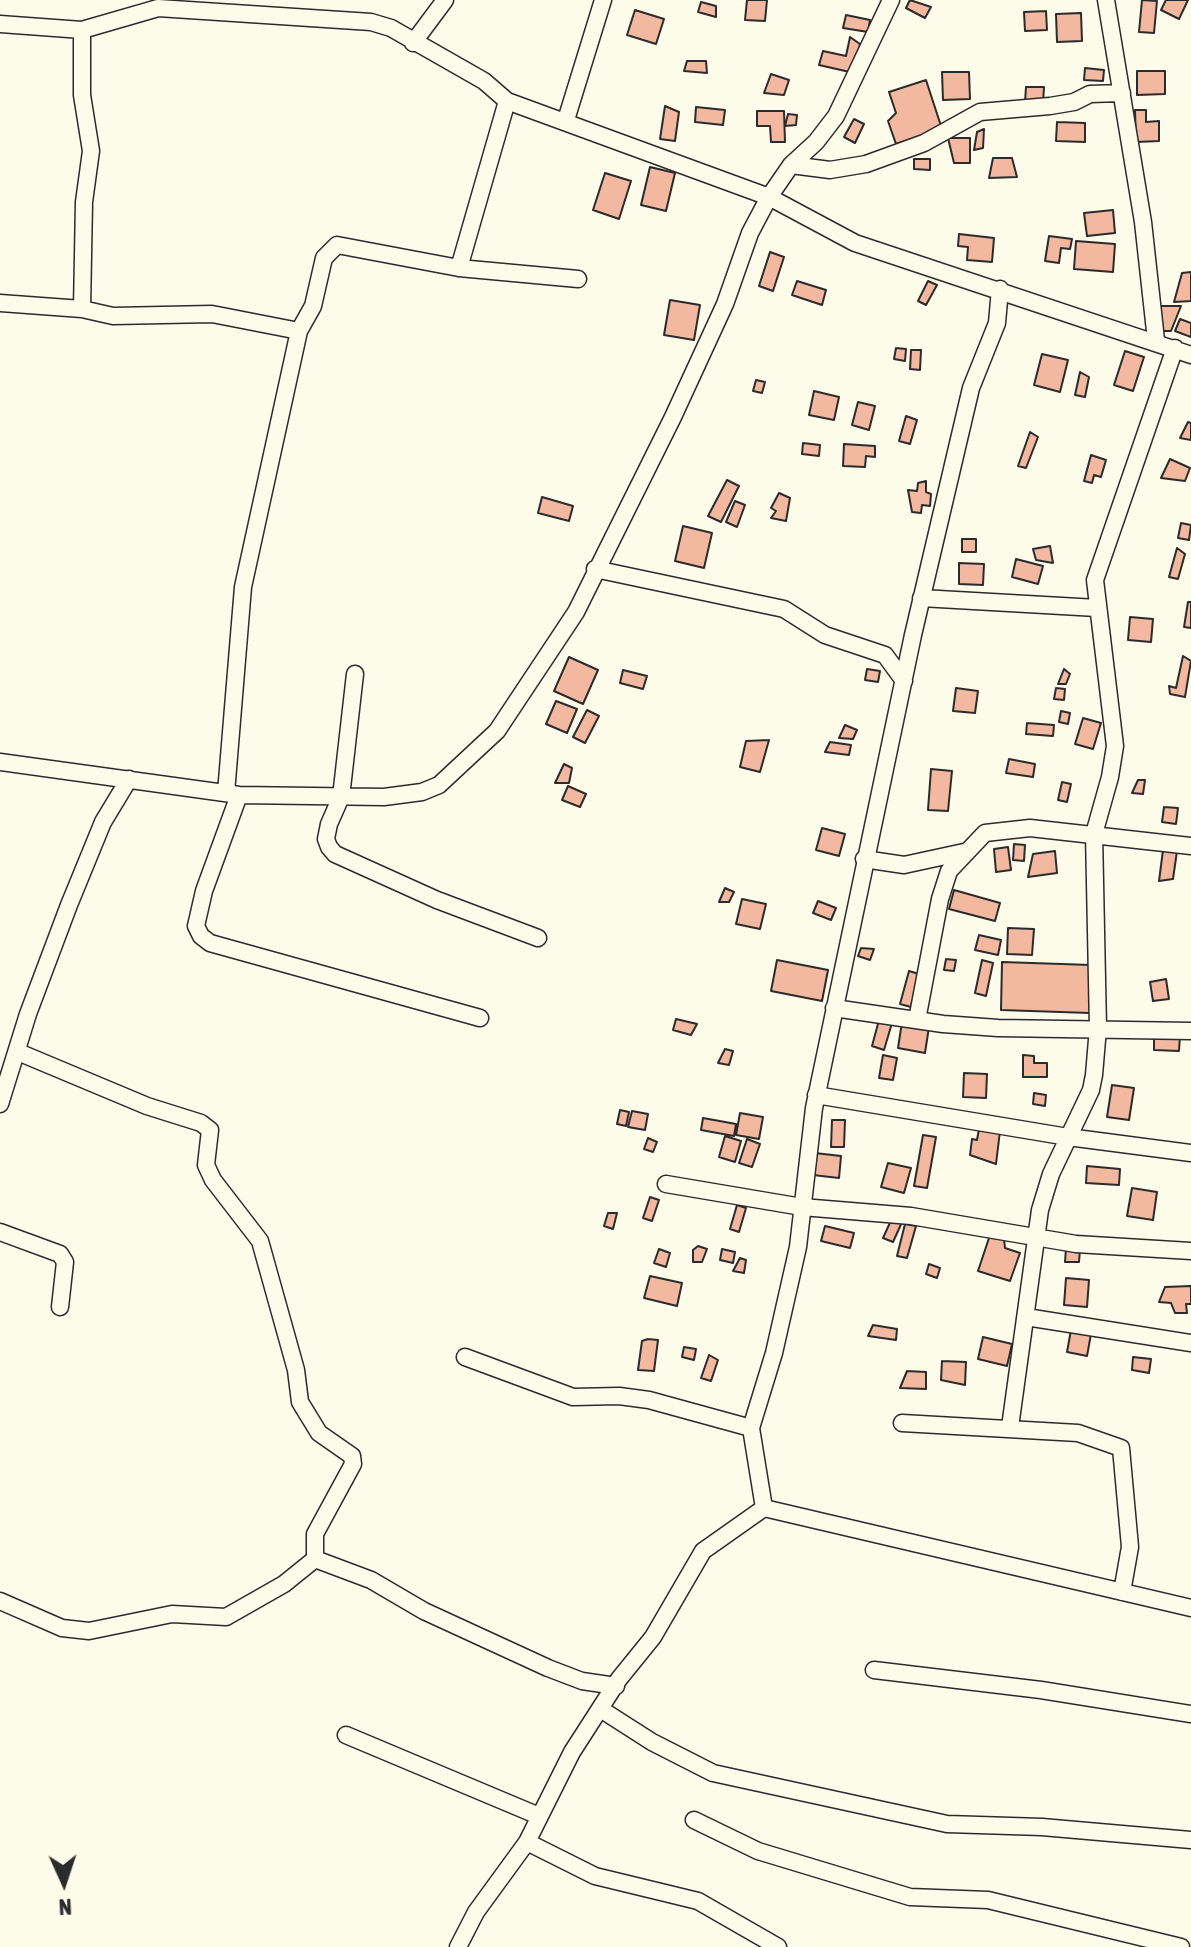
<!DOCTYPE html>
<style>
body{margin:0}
#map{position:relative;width:1191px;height:1947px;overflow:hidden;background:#fdfbea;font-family:"Asap Condensed",sans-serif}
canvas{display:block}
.north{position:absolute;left:24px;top:1843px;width:80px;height:80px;-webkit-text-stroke:6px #fdfbea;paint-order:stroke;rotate:177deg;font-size:22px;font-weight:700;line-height:32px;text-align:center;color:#2b2b2b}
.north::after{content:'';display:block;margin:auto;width:28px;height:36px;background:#2b2b2b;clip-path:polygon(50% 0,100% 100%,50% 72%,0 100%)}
</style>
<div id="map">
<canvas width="1191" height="1947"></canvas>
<div class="north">N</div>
</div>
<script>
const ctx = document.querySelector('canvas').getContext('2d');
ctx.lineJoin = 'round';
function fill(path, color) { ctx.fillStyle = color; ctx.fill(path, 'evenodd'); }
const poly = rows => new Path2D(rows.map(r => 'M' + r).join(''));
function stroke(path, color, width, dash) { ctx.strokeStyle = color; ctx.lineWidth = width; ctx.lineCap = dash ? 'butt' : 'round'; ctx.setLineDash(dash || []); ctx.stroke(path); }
const building = poly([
 [747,0,767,0,765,21,745,20,747,0],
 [910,0,931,7,925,18,906,8,910,0],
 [1142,0,1157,1,1154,33,1139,32,1142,0],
 [1166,0,1188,0,1179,19,1161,10,1166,0],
 [701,2,716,6,716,17,698,12,701,2],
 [635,10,664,19,656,44,627,35,635,10],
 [1046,11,1047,30,1025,31,1024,12,1046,11],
 [1081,13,1082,41,1057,42,1056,14,1081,13],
 [846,15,870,20,868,32,843,28,846,15],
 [850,37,860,44,854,73,819,65,823,51,846,56,850,37],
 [687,61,706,61,707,73,684,71,687,61],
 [1085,68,1104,70,1103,81,1084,80,1085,68],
 [1137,71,1165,71,1165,94,1137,95,1137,71],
 [942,72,969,72,970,99,943,100,942,72],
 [771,74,789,80,784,95,764,93,771,74],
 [926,80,942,129,896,144,888,121,896,113,889,92,926,80],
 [1026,87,1044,87,1043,103,1025,102,1026,87],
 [665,106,679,112,675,141,660,139,665,106],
 [696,107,725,110,723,125,695,122,696,107],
 [1135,110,1146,110,1146,122,1159,121,1159,141,1136,142,1135,110],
 [757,111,784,111,785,142,771,142,770,126,757,126,757,111],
 [788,114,797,115,796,125,785,126,788,114],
 [854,119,864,124,855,143,844,137,854,119],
 [1057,122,1085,123,1085,142,1056,141,1057,122],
 [984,129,983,148,974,150,977,132,984,129],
 [948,138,970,138,970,163,954,163,948,138],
 [993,158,1012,158,1017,177,989,178,993,158],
 [914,159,930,159,930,170,914,169,914,159],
 [650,167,675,173,666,211,641,205,650,167],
 [605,173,631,181,619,219,593,210,605,173],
 [1113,210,1115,233,1087,236,1084,213,1113,210],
 [959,234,994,238,992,262,967,260,968,247,958,246,959,234],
 [1049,236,1072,239,1070,249,1061,248,1059,263,1045,261,1049,236],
 [1076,241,1115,244,1113,272,1074,269,1076,241],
 [770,252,784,257,773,291,759,286,770,252],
 [1191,272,1191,301,1174,302,1182,273,1191,272],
 [797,281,826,290,822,305,792,295,797,281],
 [928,281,937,285,926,305,918,301,928,281],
 [670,300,700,305,694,340,664,335,670,300],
 [1157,306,1181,306,1171,331,1157,331,1157,306],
 [1180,319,1191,323,1191,337,1175,331,1180,319],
 [896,348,906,349,905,361,894,359,896,348],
 [911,350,921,350,920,370,910,369,911,350],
 [1125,351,1144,357,1133,391,1114,385,1125,351],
 [1042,354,1068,360,1060,392,1034,385,1042,354],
 [1080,372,1089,377,1085,397,1075,395,1080,372],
 [756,380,765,382,762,393,753,391,756,380],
 [814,391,839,397,834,420,809,415,814,391],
 [858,402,875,406,869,430,852,425,858,402],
 [906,416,917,420,910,444,899,441,906,416],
 [1188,422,1191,423,1191,440,1180,438,1188,422],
 [1030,432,1038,437,1026,468,1018,466,1030,432],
 [803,443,820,445,819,456,802,454,803,443],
 [844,444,875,446,875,457,866,456,865,467,843,466,844,444],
 [1091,455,1106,460,1101,477,1094,475,1092,483,1084,481,1091,455],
 [1170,459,1190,468,1185,481,1161,478,1170,459],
 [727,480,739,486,721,522,708,516,727,480],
 [926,481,926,492,931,494,930,506,922,505,921,513,912,512,908,490,917,491,918,483,926,481],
 [779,493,790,498,786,521,771,518,776,511,771,508,779,493],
 [542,497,573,506,569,521,538,513,542,497],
 [735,501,745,505,737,527,726,522,735,501],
 [1181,523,1191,525,1189,540,1178,538,1181,523],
 [683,526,712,533,704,568,675,561,683,526],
 [962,539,976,539,976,552,962,552,962,539],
 [1050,546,1053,563,1036,560,1033,549,1050,546],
 [1177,548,1185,554,1178,579,1169,577,1177,548],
 [1016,559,1043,566,1038,584,1012,577,1016,559],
 [959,563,984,564,983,585,959,584,959,563],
 [1188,602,1191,602,1191,628,1184,627,1188,602],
 [1130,617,1153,619,1151,642,1128,640,1130,617],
 [1183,656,1191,661,1185,697,1170,694,1169,686,1176,688,1183,656],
 [569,657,598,670,583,704,554,691,569,657],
 [867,669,880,671,878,682,865,680,867,669],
 [1064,669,1070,674,1066,684,1058,684,1064,669],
 [623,670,647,676,643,689,620,683,623,670],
 [956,688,978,691,975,713,953,711,956,688],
 [1056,688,1065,689,1064,700,1054,699,1056,688],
 [556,701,577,709,567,733,546,724,556,701],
 [587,710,599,716,585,743,573,737,587,710],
 [1061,711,1070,713,1068,724,1059,722,1061,711],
 [1083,718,1101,723,1093,749,1075,744,1083,718],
 [1027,723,1054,725,1053,736,1026,734,1027,723],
 [845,725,857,730,853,739,839,738,845,725],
 [769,740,760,772,740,767,746,741,769,740],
 [830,742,851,745,849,755,825,752,830,742],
 [1009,759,1035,764,1033,777,1006,773,1009,759],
 [564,764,572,768,569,783,555,783,564,764],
 [931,769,952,771,948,811,928,810,931,769],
 [1138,780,1145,780,1143,794,1132,793,1138,780],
 [1062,782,1071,784,1067,802,1058,800,1062,782],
 [568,786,586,794,580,807,562,800,568,786],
 [1164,807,1178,808,1176,824,1162,822,1164,807],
 [822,828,845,834,839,856,816,850,822,828],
 [1014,844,1025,845,1024,861,1013,860,1014,844],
 [1008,847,1011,870,996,872,994,849,1008,847],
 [1163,850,1177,851,1173,879,1159,881,1163,850],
 [1055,851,1057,873,1028,877,1033,854,1055,851],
 [725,888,734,892,729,902,719,902,725,888],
 [954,890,1000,903,995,921,949,909,954,890],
 [742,899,766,904,760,929,736,924,742,899],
 [818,901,836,908,831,920,813,913,818,901],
 [1008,928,1034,929,1032,955,1007,954,1008,928],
 [979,935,1001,940,998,955,975,950,979,935],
 [861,948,874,949,870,960,858,956,861,948],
 [946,959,956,960,954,971,944,970,946,959],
 [777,960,828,970,822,1001,771,991,777,960],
 [982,960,993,963,986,996,975,993,982,960],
 [1002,962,1091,965,1090,1013,1001,1010,1002,962],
 [909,971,919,974,911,1007,900,1004,909,971],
 [1166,979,1169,999,1153,1001,1150,982,1166,979],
 [676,1019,697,1024,691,1035,673,1030,676,1019],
 [879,1020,892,1023,884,1050,872,1046,879,1020],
 [902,1022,929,1027,925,1053,898,1048,902,1022],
 [1154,1034,1180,1035,1179,1051,1154,1050,1154,1034],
 [725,1049,733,1051,729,1065,718,1063,725,1049],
 [883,1055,897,1058,893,1080,879,1078,883,1055],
 [1023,1055,1034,1056,1034,1063,1047,1063,1047,1077,1023,1077,1023,1055],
 [964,1073,987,1074,986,1098,963,1097,964,1073],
 [1112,1085,1134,1088,1129,1120,1107,1117,1112,1085],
 [1034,1093,1046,1095,1045,1106,1033,1104,1034,1093],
 [620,1110,629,1112,626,1126,617,1124,620,1110],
 [632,1111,648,1114,645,1130,628,1127,632,1111],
 [740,1113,763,1117,759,1139,736,1135,740,1113],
 [703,1118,736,1124,734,1136,701,1130,703,1118],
 [832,1120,845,1120,844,1147,831,1147,832,1120],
 [979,1129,1000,1131,996,1164,970,1155,972,1139,977,1140,979,1129],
 [923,1135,936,1137,927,1188,914,1186,923,1135],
 [725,1136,741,1141,735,1162,719,1157,725,1136],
 [648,1138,657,1142,653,1152,644,1149,648,1138],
 [747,1139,760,1144,752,1167,739,1163,747,1139],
 [815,1153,841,1156,839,1178,813,1175,815,1153],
 [888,1163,911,1168,904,1193,881,1187,888,1163],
 [1087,1166,1120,1169,1119,1185,1086,1183,1087,1166],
 [1132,1188,1157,1192,1153,1220,1127,1216,1132,1188],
 [650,1197,659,1200,652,1221,643,1218,650,1197],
 [737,1205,746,1208,739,1232,730,1229,737,1205],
 [608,1213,617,1213,613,1229,604,1226,608,1213],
 [893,1216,903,1220,893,1242,883,1238,893,1216],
 [905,1224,916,1226,907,1258,897,1256,905,1224],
 [825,1226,854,1233,850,1248,821,1241,825,1226],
 [990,1235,1004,1239,1005,1248,1020,1253,1010,1281,978,1271,990,1235],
 [698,1246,707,1249,702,1262,693,1262,693,1250,698,1246],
 [1066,1248,1080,1249,1079,1262,1065,1262,1066,1248],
 [659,1249,670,1253,666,1267,654,1263,659,1249],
 [722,1249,735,1252,733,1263,720,1260,722,1249],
 [740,1258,746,1260,744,1273,733,1271,740,1258],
 [929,1264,940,1268,937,1278,926,1274,929,1264],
 [650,1276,682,1283,677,1306,644,1298,650,1276],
 [1066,1278,1089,1280,1087,1307,1064,1305,1066,1278],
 [1191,1286,1191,1304,1186,1304,1187,1313,1175,1313,1171,1303,1159,1302,1165,1287,1191,1286],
 [873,1325,897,1329,896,1340,868,1336,873,1325],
 [1071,1330,1091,1334,1087,1356,1067,1352,1071,1330],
 [983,1337,1012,1344,1007,1366,978,1359,983,1337],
 [648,1339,658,1340,654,1371,638,1370,642,1341,648,1339],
 [684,1347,696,1349,694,1360,682,1357,684,1347],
 [709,1355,718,1360,711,1381,701,1378,709,1355],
 [1133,1357,1151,1359,1149,1373,1132,1370,1133,1357],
 [942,1361,966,1362,965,1385,941,1380,942,1361],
 [907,1371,926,1372,926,1389,900,1388,907,1371]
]);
fill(building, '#f2b8a0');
stroke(building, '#2b2b2b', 2);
const minor = poly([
 [1106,0,1143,222,1156,340],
 [0,24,82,30,158,8,371,22,391,28,484,81,507,101,769,197,791,165,816,142,836,116,891,0],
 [82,30,82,95,91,151,84,202,82,309,113,316,212,314,299,331,313,306,324,258,337,245,459,268,578,279],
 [413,43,445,0],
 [566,120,603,0],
 [791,165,830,170,866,164,924,143,980,112,1050,106,1074,102,1090,94,1122,93],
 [459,268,507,101],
 [0,303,82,309],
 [595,569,784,609,825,635,885,655,904,681],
 [921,598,1097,608],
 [355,674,341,797,329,824,326,839,329,847,335,854,437,900,538,938],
 [0,762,239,795,384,797,422,792,439,785,497,731,576,612,673,417,725,304,750,233,769,197,855,243,1191,355],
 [226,793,243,587,299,331],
 [239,795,204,891,196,926,201,936,210,943,480,1018],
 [864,859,904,865,964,852],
 [834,1008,943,1024,998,1028,1191,1031],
 [917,1020,940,899,949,871,985,833,1030,828,1191,846],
 [18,1052,147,1106,201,1123,210,1130,206,1165,213,1180,260,1241,296,1370,300,1402,319,1433,352,1456,353,1464,315,1534,315,1559],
 [816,1095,1068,1137,1191,1153],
 [0,1104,28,1014,69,905,103,822,129,779],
 [666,1184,802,1207,911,1216,1076,1244,1191,1251],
 [0,1232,60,1254,65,1262,60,1307],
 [1026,1317,1191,1343],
 [465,1357,573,1397,619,1396,649,1400,751,1428],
 [902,1423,1078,1433,1121,1448,1130,1547,1122,1592],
 [1010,1427,1040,1210,1051,1174,1091,1090,1094,1075,1098,1028,1094,834,1110,777,1115,746,1095,580,1175,348],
 [764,1508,751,1428,774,1353,798,1247,814,1108,913,635,971,388,997,323,1000,289],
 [315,1559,371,1580,424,1611,548,1668,582,1681,616,1686],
 [0,1601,62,1628,89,1631,172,1614,226,1617,284,1584,315,1559],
 [874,1670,1041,1690,1191,1714],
 [602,1710,652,1742,713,1773,947,1824,1042,1827,1191,1840],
 [346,1735,539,1816],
 [694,1820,758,1851,910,1897,988,1900,1181,1947],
 [527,1842,595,1876,698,1901,778,1947],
 [458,1947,476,1912,527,1842,572,1752,619,1679,653,1637,703,1551,764,1508,1191,1608]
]);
stroke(minor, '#2b2b2b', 19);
stroke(minor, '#fdfbea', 16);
</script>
